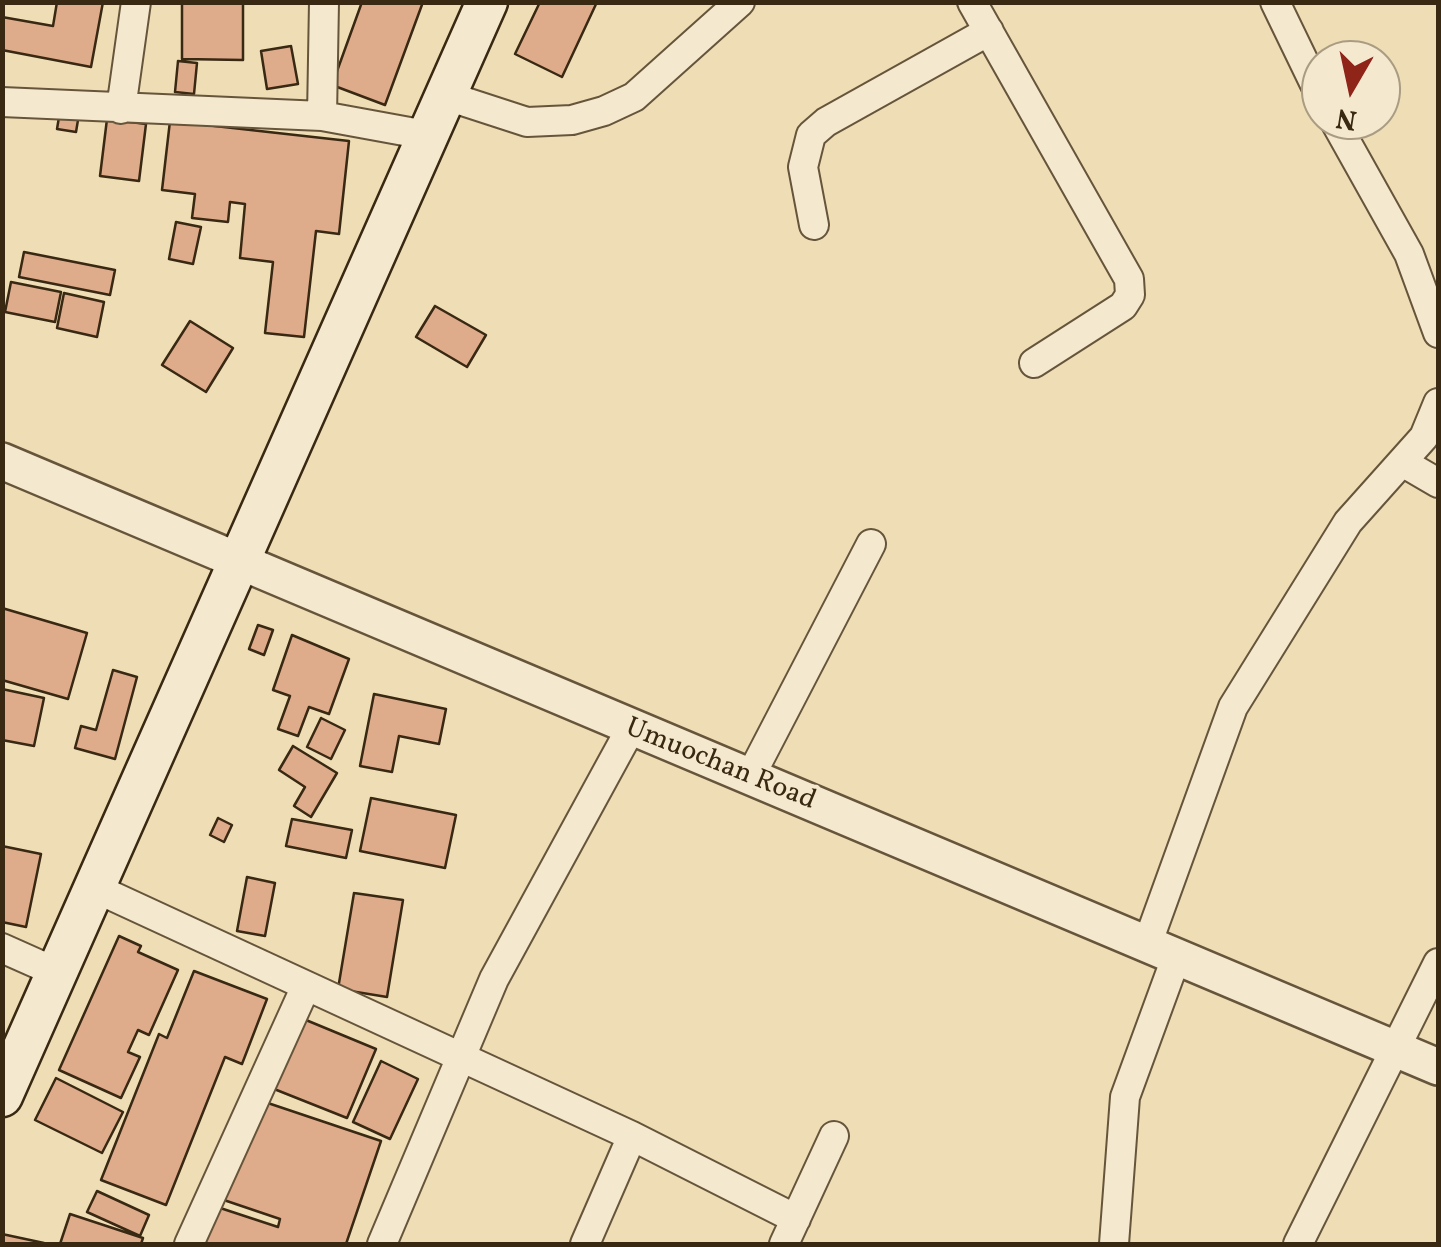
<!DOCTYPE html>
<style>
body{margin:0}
#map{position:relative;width:1441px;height:1247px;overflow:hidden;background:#eeddb5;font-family:Vollkorn,serif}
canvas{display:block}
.frame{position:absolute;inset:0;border:5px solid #392812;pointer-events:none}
.north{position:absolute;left:1301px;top:40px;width:100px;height:100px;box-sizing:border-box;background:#f4e9cf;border:2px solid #a99c83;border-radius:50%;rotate:189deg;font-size:28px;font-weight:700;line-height:40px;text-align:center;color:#392812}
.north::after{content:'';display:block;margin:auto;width:35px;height:45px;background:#8f2418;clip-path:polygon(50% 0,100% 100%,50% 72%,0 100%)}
</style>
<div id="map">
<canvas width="1441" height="1247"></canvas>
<div class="frame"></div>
<div class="north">N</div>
</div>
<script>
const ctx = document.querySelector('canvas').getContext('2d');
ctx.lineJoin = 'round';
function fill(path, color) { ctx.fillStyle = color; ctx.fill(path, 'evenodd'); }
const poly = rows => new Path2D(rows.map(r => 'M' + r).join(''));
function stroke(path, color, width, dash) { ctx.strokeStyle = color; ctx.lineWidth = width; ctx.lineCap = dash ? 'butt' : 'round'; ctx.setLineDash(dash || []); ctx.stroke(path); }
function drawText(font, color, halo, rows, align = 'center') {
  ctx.font = font + ' Vollkorn,serif'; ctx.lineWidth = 8; ctx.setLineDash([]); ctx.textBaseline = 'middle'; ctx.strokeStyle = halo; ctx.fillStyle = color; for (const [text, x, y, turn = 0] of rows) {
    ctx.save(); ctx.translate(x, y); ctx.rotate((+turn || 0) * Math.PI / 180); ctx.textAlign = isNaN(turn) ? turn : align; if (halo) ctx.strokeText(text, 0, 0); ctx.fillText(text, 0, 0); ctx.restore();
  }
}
const building = poly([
 [57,2,103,2,91,67,2,50,2,17,53,26,57,2],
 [182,2,243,2,243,60,182,59,182,2],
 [362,2,423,2,385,105,332,85,362,2],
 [540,2,597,2,562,77,515,54,540,2],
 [291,46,298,84,267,89,261,51,291,46],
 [178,61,197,63,194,94,175,92,178,61],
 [60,111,79,114,76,132,57,129,60,111],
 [107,119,146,124,139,181,100,176,107,119],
 [170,121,349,141,339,234,316,231,304,337,265,333,273,262,240,258,245,204,230,202,228,222,192,218,195,194,162,190,170,121],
 [176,222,201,227,193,264,169,259,176,222],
 [24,252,115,270,110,295,19,277,24,252],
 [11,282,61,292,55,322,5,312,11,282],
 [64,293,104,302,97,337,57,328,64,293],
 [435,306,486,335,467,367,416,337,435,306],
 [190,321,233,348,206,392,162,365,190,321],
 [2,608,87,633,68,699,2,680,2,608],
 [258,625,273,630,264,655,249,649,258,625],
 [292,635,349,659,329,714,309,707,298,736,278,729,290,696,273,690,292,635],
 [113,670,137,677,115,759,75,748,81,726,96,730,113,670],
 [2,689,44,698,34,746,2,740,2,689],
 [374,694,446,709,439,744,399,736,392,772,360,766,374,694],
 [321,718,345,730,331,759,307,747,321,718],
 [293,746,337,773,311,817,294,806,305,787,279,770,293,746],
 [371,798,456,815,445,868,360,851,371,798],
 [218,818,232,825,224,842,210,835,218,818],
 [292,819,352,830,346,858,286,846,292,819],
 [2,846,41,854,26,927,2,922,2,846],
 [247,877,275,883,265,936,237,931,247,877],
 [354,893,403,900,387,997,338,989,354,893],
 [119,936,141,946,138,952,178,970,149,1035,138,1030,128,1052,140,1057,121,1098,59,1070,119,936],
 [194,971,267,999,242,1064,225,1057,166,1205,101,1180,159,1034,167,1038,194,971],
 [289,1013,376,1049,347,1118,259,1083,289,1013],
 [381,1061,418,1079,390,1139,353,1122,381,1061],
 [56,1078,123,1112,102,1153,35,1120,56,1078],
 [247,1096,381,1141,346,1244,176,1244,205,1203,278,1227,280,1219,212,1196,247,1096],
 [97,1191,149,1215,140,1236,87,1212,97,1191],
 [70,1214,143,1238,141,1244,60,1244,70,1214],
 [2,1234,44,1243,44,1244,2,1244,2,1234]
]);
fill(building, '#deab8b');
stroke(building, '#392812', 2.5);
const minor = poly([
 [972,2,1129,279,1130,295,1123,306,1034,363],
 [1275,2,1321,97],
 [444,95,527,122,572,120,604,111,634,97,740,2],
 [2,102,322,116,426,135],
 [121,109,136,2],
 [322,116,324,2],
 [1334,120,1409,254,1438,333],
 [814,225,803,167,811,135,826,122,989,31],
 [1402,462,1438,483],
 [750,777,871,544],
 [97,889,632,1136,796,1219],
 [1148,942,1233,707,1348,522,1424,437,1438,403],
 [2,948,58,973],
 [189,1244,306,986],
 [382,1244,494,979,630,730],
 [585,1244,632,1136],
 [784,1244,834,1136],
 [1114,1244,1125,1097,1177,955],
 [1298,1244,1438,963]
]);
const tertiary = poly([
 [2,461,1438,1067]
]);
const secondary = poly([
 [2,1096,487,2]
]);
stroke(minor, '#66553b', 32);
stroke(tertiary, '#66553b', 40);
stroke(secondary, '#392812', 45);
stroke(minor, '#f4e9cf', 28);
stroke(tertiary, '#f4e9cf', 35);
stroke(secondary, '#f4e9cf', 40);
drawText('28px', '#392812', '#f4e9cf', [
 ["Umuochan Road",720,766,22]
]);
</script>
